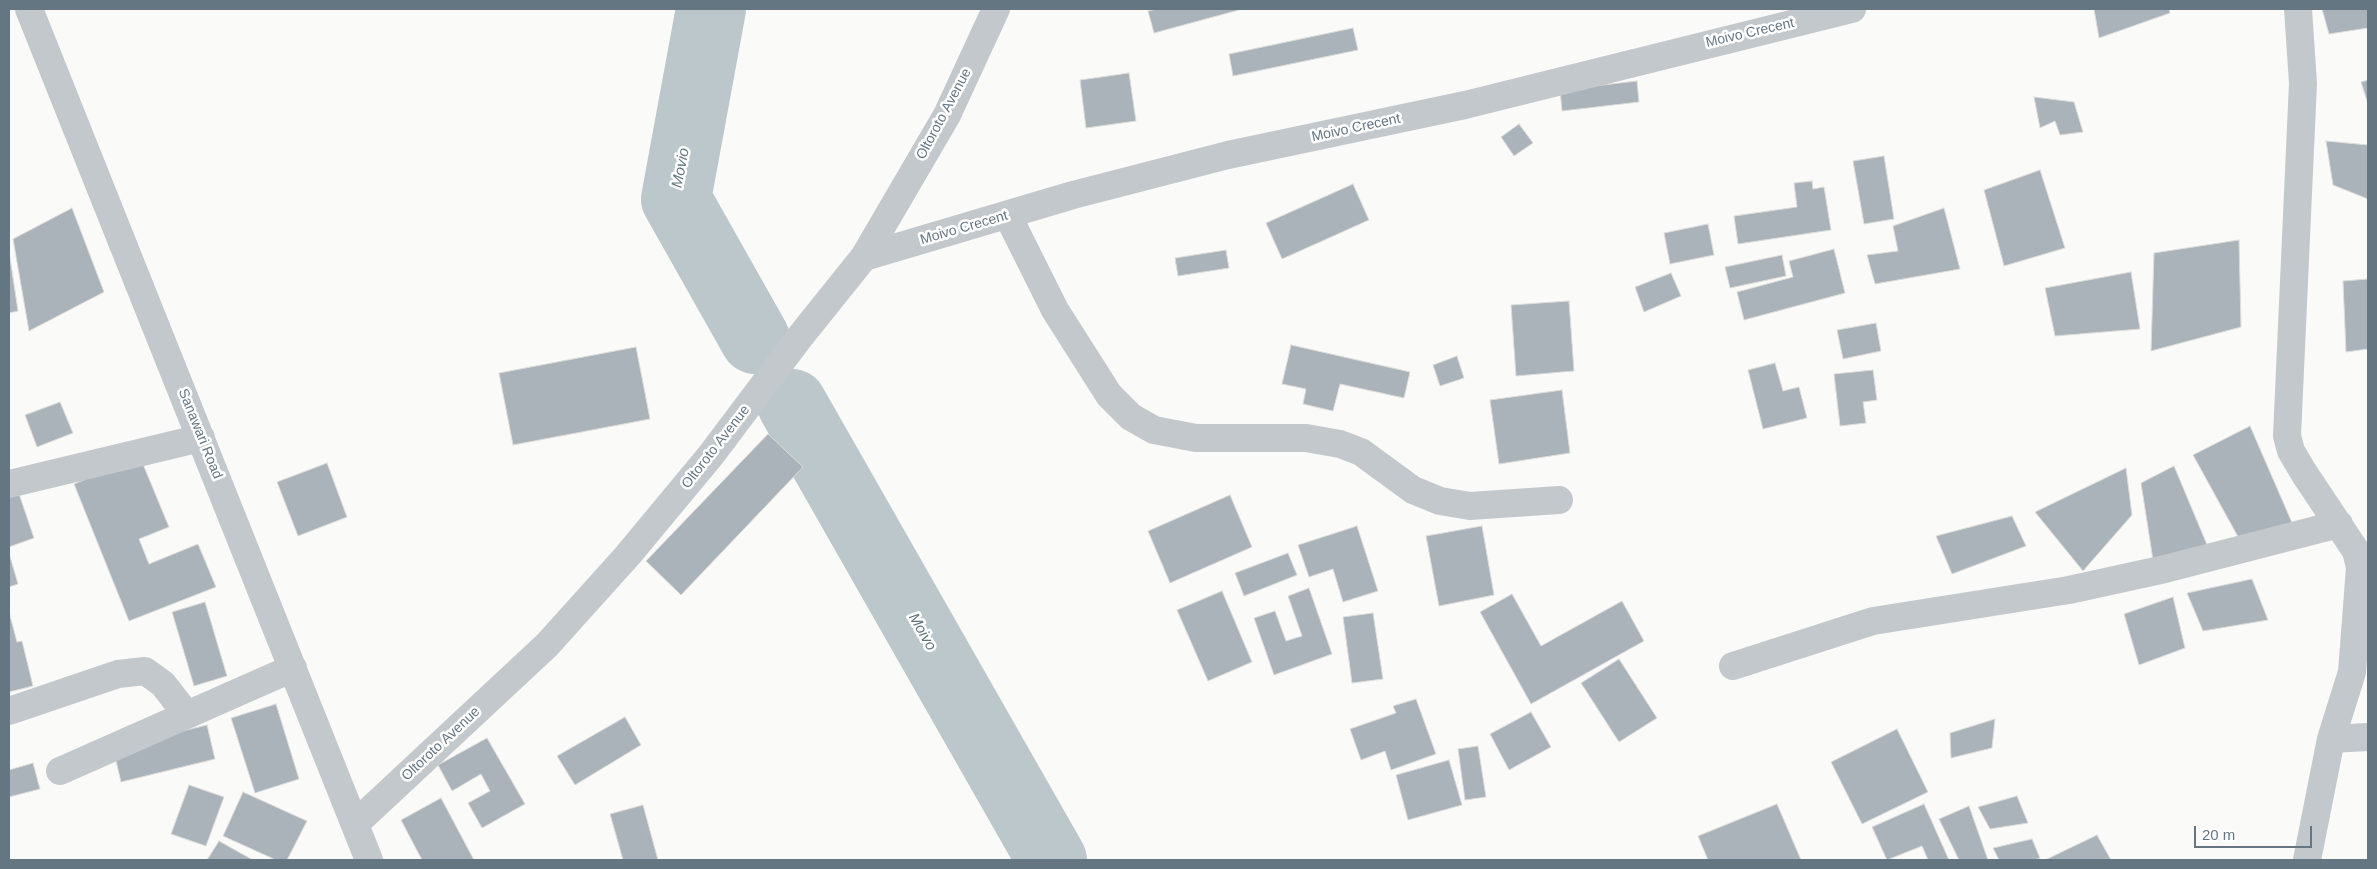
<!DOCTYPE html>
<style>
body{margin:0}
#map{position:relative;width:2377px;height:869px;overflow:hidden;background:#fafaf8;font-family:Helvetica,sans-serif}
canvas{display:block}
.frame{position:absolute;inset:0;border:10px solid #657683;pointer-events:none}
.scale{position:absolute;left:2194px;top:826px;width:118px;height:22px;box-sizing:border-box;border:2px solid #657683;border-top:0;padding-left:6px;font-size:15px;line-height:18px;white-space:nowrap;color:#657683;-webkit-text-stroke:4px #fff;paint-order:stroke}
</style>
<div id="map">
<canvas width="2377" height="869"></canvas>
<div class="frame"></div>
<div class="scale">20 m</div>
</div>
<script>
const ctx = document.querySelector('canvas').getContext('2d');
ctx.lineJoin = 'round';
const poly = rows => new Path2D(rows.map(r => 'M' + r).join(''));
function stroke(path, color, width, dash) { ctx.strokeStyle = color; ctx.lineWidth = width; ctx.lineCap = dash ? 'butt' : 'round'; ctx.setLineDash(dash || []); ctx.stroke(path); }
function fill(path, color) { ctx.fillStyle = color; ctx.fill(path, 'evenodd'); }
function drawText(font, color, halo, rows, align = 'center') {
  ctx.font = font + ' Helvetica,sans-serif'; ctx.lineWidth = 5; ctx.setLineDash([]); ctx.textBaseline = 'middle'; ctx.strokeStyle = halo; ctx.fillStyle = color; for (const [text, x, y, turn = 0] of rows) {
    ctx.save(); ctx.translate(x, y); ctx.rotate((+turn || 0) * Math.PI / 180); ctx.textAlign = isNaN(turn) ? turn : align; if (halo) ctx.strokeText(text, 0, 0); ctx.fillText(text, 0, 0); ctx.restore();
  }
}
stroke(poly([
 [711,9,676,199,755,339],
 [792,404,1052,860]
]), '#bbc7cb', 70);
const building = poly([
 [1157,9,1239,9,1239,10,1154,33,1148,11,1157,9],
 [2094,9,2169,9,2170,13,2099,38,2094,9],
 [2322,9,2368,9,2368,28,2329,34,2322,9],
 [1353,28,1358,50,1233,76,1229,54,1353,28],
 [1129,73,1136,121,1086,128,1080,80,1129,73],
 [2368,80,2368,104,2361,82,2368,80],
 [1637,81,1639,102,1562,111,1560,90,1637,81],
 [2034,97,2074,102,2083,132,2060,135,2055,121,2040,128,2034,97],
 [1519,124,1533,143,1514,156,1501,137,1519,124],
 [2326,141,2368,145,2368,199,2333,185,2326,141],
 [1884,156,1894,219,1864,224,1853,161,1884,156],
 [2040,170,2065,248,2004,266,1984,190,2040,170],
 [1812,181,1813,189,1824,187,1831,230,1738,244,1734,216,1797,207,1794,183,1812,181],
 [1353,184,1369,220,1282,259,1266,223,1353,184],
 [72,208,104,292,29,331,13,239,72,208],
 [1944,208,1960,269,1875,284,1867,255,1898,251,1893,226,1944,208],
 [1708,224,1714,255,1670,264,1664,233,1708,224],
 [2239,240,2241,327,2151,351,2154,253,2239,240],
 [1834,249,1845,293,1744,320,1737,292,1793,277,1789,261,1834,249],
 [1226,250,1229,268,1178,276,1175,258,1226,250],
 [9,251,18,311,9,313,9,251],
 [1782,255,1786,276,1730,288,1725,267,1782,255],
 [2131,272,2140,329,2055,336,2045,288,2131,272],
 [1671,273,1681,296,1644,312,1635,287,1671,273],
 [2368,279,2368,349,2346,352,2343,281,2368,279],
 [1569,301,1574,371,1516,376,1511,305,1569,301],
 [1876,323,1881,351,1843,359,1837,330,1876,323],
 [1291,345,1410,372,1404,398,1340,384,1333,411,1303,404,1306,389,1282,384,1291,345],
 [636,347,650,419,513,445,499,373,636,347],
 [1457,356,1464,378,1440,386,1433,365,1457,356],
 [1775,363,1783,391,1799,387,1807,418,1763,429,1748,370,1775,363],
 [1873,370,1877,400,1863,402,1866,423,1840,426,1834,374,1873,370],
 [1562,390,1570,453,1499,464,1490,400,1562,390],
 [60,402,73,433,37,447,25,415,60,402],
 [2250,426,2293,525,2242,544,2193,455,2250,426],
 [768,434,803,467,681,595,646,561,768,434],
 [140,457,169,527,139,539,149,564,198,544,216,587,129,621,74,484,140,457],
 [327,463,347,517,298,536,277,482,327,463],
 [2174,466,2208,547,2153,560,2141,483,2174,466],
 [2126,468,2132,515,2083,571,2035,512,2126,468],
 [17,488,34,538,9,547,9,491,17,488],
 [1230,495,1252,547,1170,583,1148,531,1230,495],
 [2012,516,2026,546,1952,574,1936,536,2012,516],
 [1357,526,1378,591,1343,602,1333,569,1309,577,1298,545,1357,526],
 [1482,526,1494,595,1439,606,1426,536,1482,526],
 [9,553,18,584,9,587,9,553],
 [1288,553,1297,575,1244,596,1235,573,1288,553],
 [2252,579,2268,620,2203,631,2187,593,2252,579],
 [1309,588,1332,654,1274,675,1254,618,1275,611,1286,641,1302,636,1288,596,1309,588],
 [1222,591,1252,662,1208,681,1177,610,1222,591],
 [1512,594,1541,646,1622,601,1644,641,1531,704,1480,612,1512,594],
 [2173,597,2185,648,2139,665,2124,614,2173,597],
 [205,602,227,676,194,686,172,612,205,602],
 [9,612,17,642,22,641,33,686,9,692,9,612],
 [1373,613,1383,679,1352,683,1343,617,1373,613],
 [1619,659,1657,718,1619,742,1581,683,1619,659],
 [1416,699,1436,754,1391,770,1385,751,1361,760,1350,729,1396,713,1393,706,1416,699],
 [276,704,299,779,255,793,231,718,276,704],
 [1531,712,1551,747,1509,770,1490,734,1531,712],
 [625,717,641,745,575,785,557,756,625,717],
 [1995,719,1992,748,1951,758,1950,733,1995,719],
 [207,725,215,759,121,782,113,748,207,725],
 [1897,729,1928,792,1862,824,1831,762,1897,729],
 [487,738,525,804,482,828,468,803,490,791,481,774,452,791,438,765,487,738],
 [1478,746,1486,797,1465,800,1458,749,1478,746],
 [1449,760,1462,805,1408,820,1396,775,1449,760],
 [33,763,40,789,9,797,9,770,33,763],
 [189,785,224,797,206,846,171,834,189,785],
 [243,792,307,821,287,860,276,860,223,836,243,792],
 [2017,796,2028,823,1990,829,1978,807,2017,796],
 [441,798,474,860,422,860,401,820,441,798],
 [1777,804,1801,860,1708,860,1698,836,1777,804],
 [1924,804,1949,860,1928,860,1922,846,1887,860,1872,827,1924,804],
 [643,805,658,860,623,860,610,814,643,805],
 [1969,806,1988,860,1959,860,1939,819,1969,806],
 [2097,835,2111,860,2045,860,2097,835],
 [2032,839,2040,858,2034,860,1999,860,1993,848,2032,839],
 [219,841,253,860,207,860,219,841]
]);
fill(building, '#aab3b9');
stroke(building, '#dcdcda', 1);
stroke(poly([
 [29,9,369,860],
 [2298,9,2303,83,2287,436,2291,451,2304,473,2356,551,2360,567,2352,672,2331,739,2307,860],
 [1008,216,1055,310,1109,395,1131,417,1154,430,1196,438,1306,438,1340,444,1361,452,1413,490,1440,501,1470,506,1559,500],
 [864,257,1073,195,1228,155,1465,105,1852,9],
 [9,484,201,438],
 [1733,666,1873,621,2069,590,2165,569,2339,524],
 [9,711,118,674,145,671,163,684,187,715],
 [2331,739,2368,737],
 [60,771,293,668],
 [355,824,547,645,628,555,711,455,799,338,864,257,947,115,996,9]
]), '#c3c8cc', 28);
drawText('14px', '#657683', '#fff', [
 ["Moivo Crecent",1750,33,-13],
 ["Oltoroto Avenue",944,114,-62],
 ["Moivo Crecent",1356,128,-12],
 ["Moivo Crecent",964,228,-16],
 ["Sanawari Road",200,434,68],
 ["Oltoroto Avenue",716,447,-52],
 ["Oltoroto Avenue",441,744,-43]
]);
drawText('italic 15px', '#60757c', '#fff', [
 ["Movio",681,168,-79],
 ["Moivo",922,632,60]
]);
</script>
